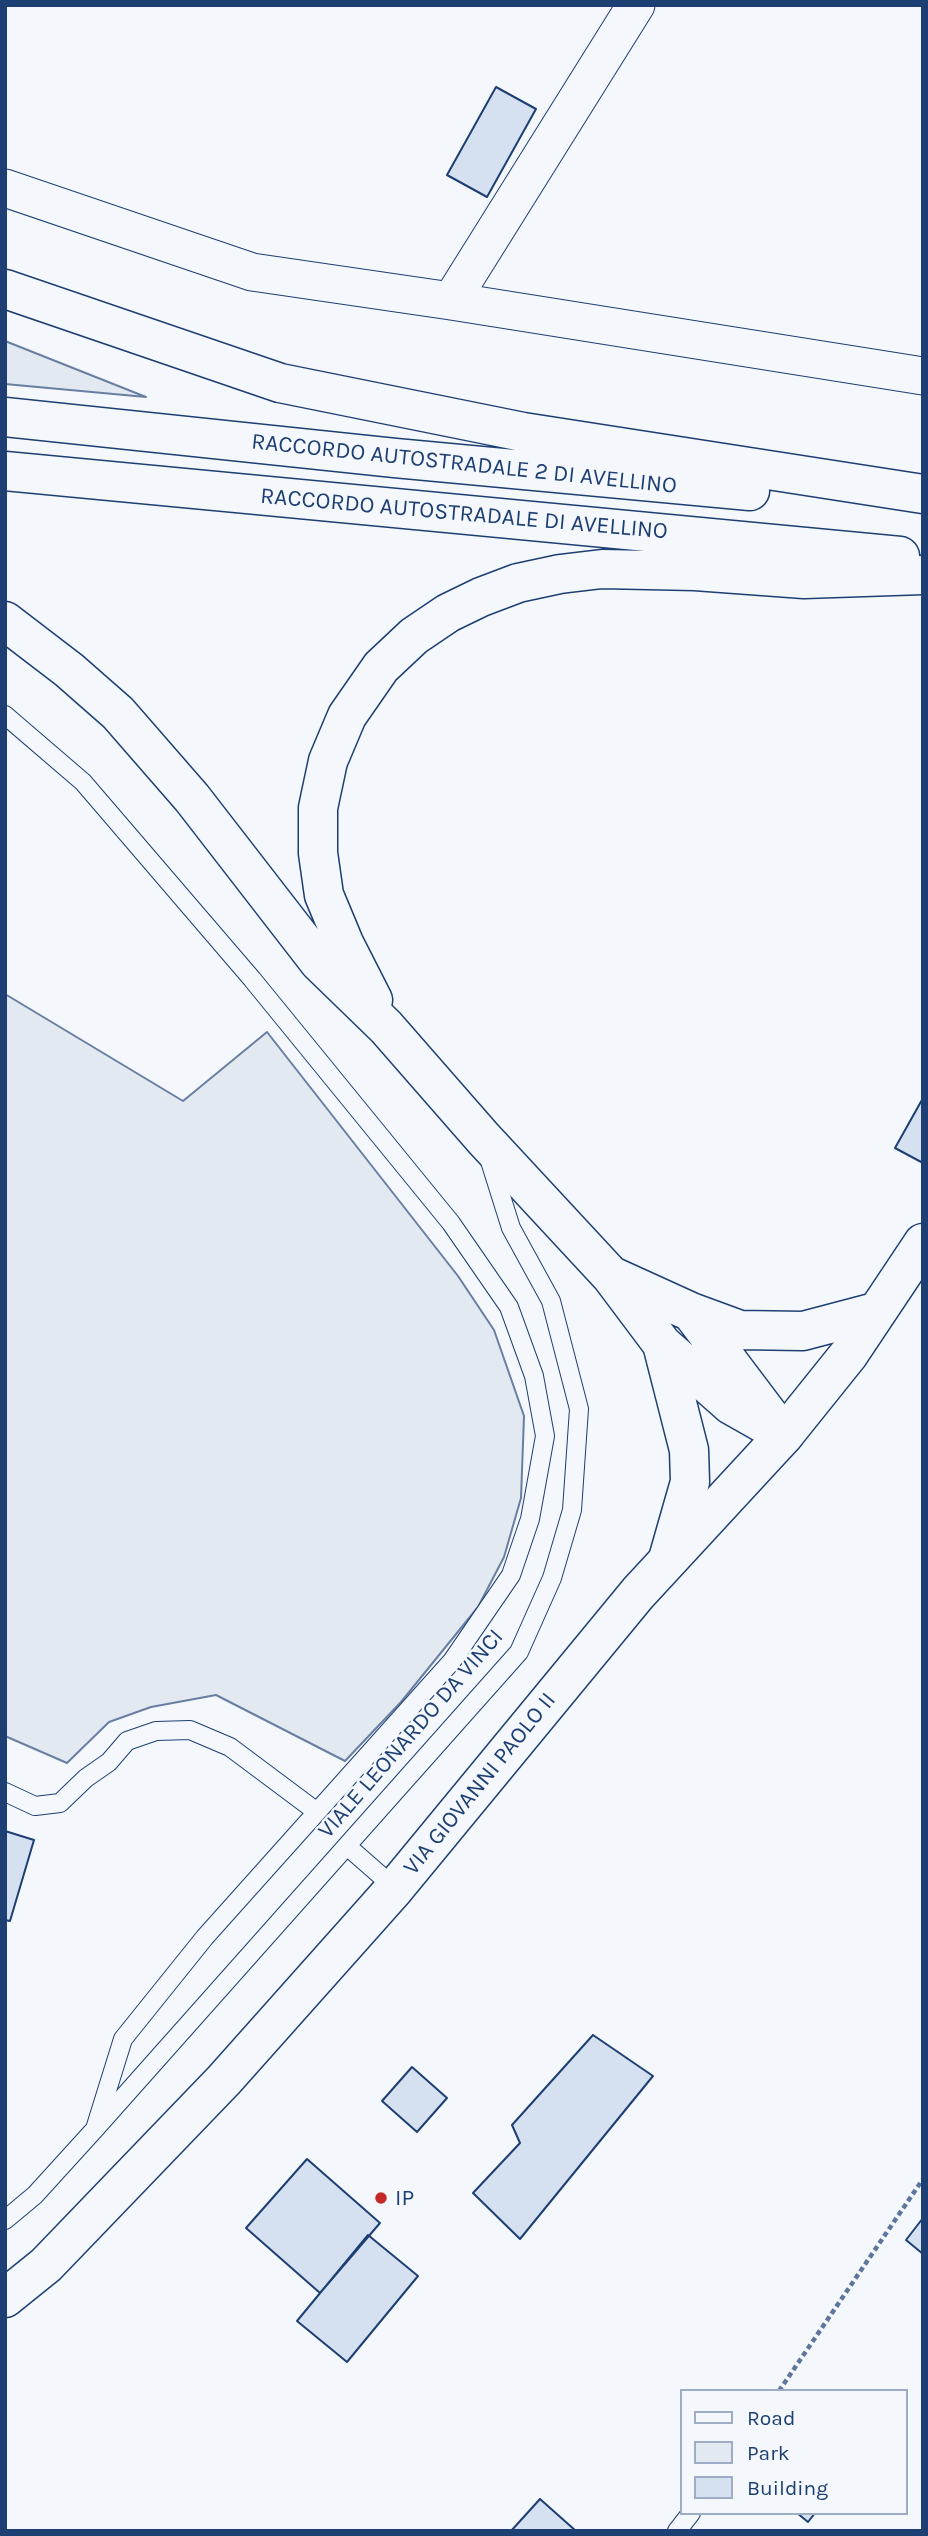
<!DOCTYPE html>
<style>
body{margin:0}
#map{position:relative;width:928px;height:2536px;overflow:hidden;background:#f4f7fb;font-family:Karla,sans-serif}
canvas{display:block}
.frame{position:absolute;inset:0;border:7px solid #1d3f73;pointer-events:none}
.legend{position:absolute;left:680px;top:2389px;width:228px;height:126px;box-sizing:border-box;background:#f4f7fb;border:2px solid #9eadc5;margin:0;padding:9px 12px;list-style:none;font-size:21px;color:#1d3f73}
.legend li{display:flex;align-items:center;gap:14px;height:35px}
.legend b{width:35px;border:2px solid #9eadc5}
</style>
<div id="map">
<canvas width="928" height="2536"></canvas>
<div class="frame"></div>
<ul class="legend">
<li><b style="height:9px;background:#f4f7fb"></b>Road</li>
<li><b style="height:19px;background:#e3e9f0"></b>Park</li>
<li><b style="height:19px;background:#d5e0f0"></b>Building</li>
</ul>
</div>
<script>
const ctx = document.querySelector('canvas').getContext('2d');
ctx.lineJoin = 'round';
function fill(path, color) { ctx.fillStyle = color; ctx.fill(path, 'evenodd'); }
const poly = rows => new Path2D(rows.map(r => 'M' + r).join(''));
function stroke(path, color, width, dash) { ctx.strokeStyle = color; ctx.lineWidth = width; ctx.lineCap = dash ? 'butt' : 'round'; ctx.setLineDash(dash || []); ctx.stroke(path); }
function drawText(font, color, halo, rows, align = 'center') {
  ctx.font = font + ' Karla,sans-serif'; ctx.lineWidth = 5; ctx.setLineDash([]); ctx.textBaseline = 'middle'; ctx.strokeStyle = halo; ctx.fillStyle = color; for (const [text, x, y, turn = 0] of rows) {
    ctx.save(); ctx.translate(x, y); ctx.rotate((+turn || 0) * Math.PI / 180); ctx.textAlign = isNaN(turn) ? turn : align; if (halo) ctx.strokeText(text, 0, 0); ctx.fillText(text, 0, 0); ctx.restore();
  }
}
const green = poly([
 [5,341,146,397,5,384,5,341],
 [5,994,183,1101,267,1032,458,1276,494,1330,524,1416,521,1498,504,1557,478,1607,401,1702,345,1761,216,1695,151,1707,109,1722,67,1763,5,1736,5,994]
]);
fill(green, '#e3e9f0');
stroke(green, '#687fa3', 2);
const building = poly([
 [496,87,536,109,487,197,447,175,496,87],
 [923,1098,923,1163,895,1148,923,1098],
 [5,1831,34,1840,10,1921,5,1920,5,1831],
 [593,2035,653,2076,520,2239,473,2193,520,2143,512,2125,593,2035],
 [412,2067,447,2098,417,2132,382,2101,412,2067],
 [307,2159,380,2223,320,2293,246,2228,307,2159],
 [923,2218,923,2254,906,2240,923,2218],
 [368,2235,418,2276,347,2362,297,2321,368,2235],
 [540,2499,576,2531,511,2531,540,2499],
 [797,2513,815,2513,808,2522,797,2513]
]);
fill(building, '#d5e0f0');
stroke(building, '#1d3f73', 2);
const service = poly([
 [5,715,83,782,252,979,451,1223,509,1307,534,1376,545,1436,530,1519,511,1575,452,1661,205,1937,123,2039,95,2129],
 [5,1792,35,1806,60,1803,86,1778,109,1762,127,1741,156,1731,190,1730,230,1747,317,1812],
 [347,1846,395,1888],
 [5,2220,35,2195,95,2129,519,1652,552,1578,572,1510,579,1409,551,1301,511,1228,489,1158],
 [677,2531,691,2513]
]);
const minor = poly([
 [5,188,252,272,451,301,923,376],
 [451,301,636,5]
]);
const tertiary = poly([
 [5,2298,46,2265,224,2080,395,1888,638,1593,784,1435,849,1354,923,1243]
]);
const motorway = poly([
 [5,289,280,383,523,432,923,494],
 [5,417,395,458,750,491],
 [5,471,900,556],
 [5,621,69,670,118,713,192,798,319,962,386,1027,483,1138,611,1276,662,1344,731,1405,784,1435],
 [373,1000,344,943,324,895,318,853,318,808,328,761,347,716,381,667,414,636,448,613,481,597,518,583,560,574,602,569,695,571,804,579,923,575],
 [614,1277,691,1312,740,1330,803,1331,875,1312],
 [691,1312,774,1422],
 [662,1344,689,1450,690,1482,668,1559]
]);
stroke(service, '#1d3f73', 20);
stroke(minor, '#1d3f73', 39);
stroke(tertiary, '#1d3f73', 41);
stroke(motorway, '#1d3f73', 41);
stroke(poly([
 [779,2391,923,2179]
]), '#5e769c', 4.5, [5, 3.5]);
stroke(service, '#f4f7fb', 18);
stroke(minor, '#f4f7fb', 37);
stroke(tertiary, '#f4f7fb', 38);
stroke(motorway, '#f4f7fb', 38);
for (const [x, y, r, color] of [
 [381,2198,7,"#c62828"]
]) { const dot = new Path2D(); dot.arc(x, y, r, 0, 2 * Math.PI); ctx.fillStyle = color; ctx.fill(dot); stroke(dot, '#f4f7fb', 2.5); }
drawText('23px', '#1d3f73', '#f4f7fb', [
 ["RACCORDO AUTOSTRADALE 2 DI AVELLINO",464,464,6],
 ["RACCORDO AUTOSTRADALE DI AVELLINO",464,514,5],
 ["VIALE LEONARDO DA VINCI",411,1734,-49],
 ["VIA GIOVANNI PAOLO II",480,1784,-51]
]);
drawText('23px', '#1d3f73', '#f4f7fb', [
 ["IP",395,2198]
], 'left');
</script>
